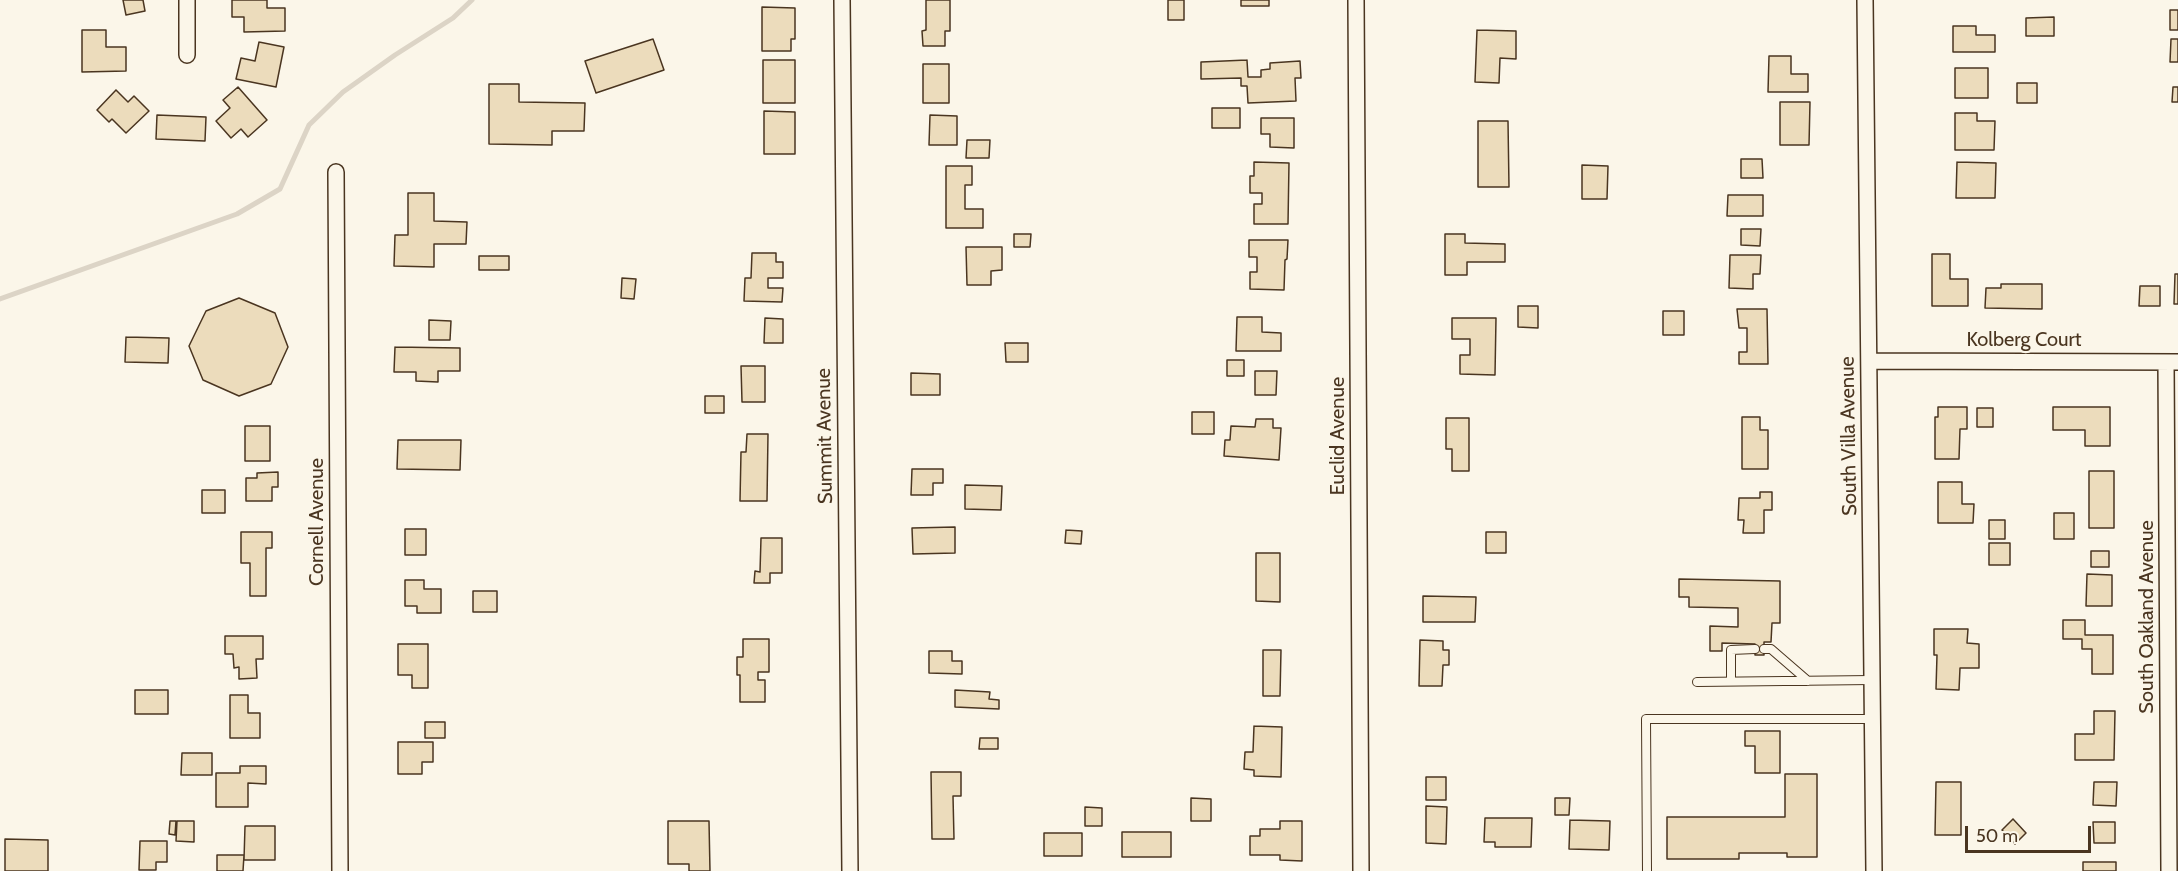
<!DOCTYPE html>
<style>
body{margin:0}
#map{position:relative;width:2178px;height:871px;overflow:hidden;background:#fbf6e9;font-family:Cabin,sans-serif}
canvas{display:block}
.scale{position:absolute;left:1965px;top:826px;width:126px;height:27px;box-sizing:border-box;border:3px solid #4a3520;border-top:0;padding-left:8px;font-size:18px;line-height:21px;white-space:nowrap;color:#4a3520;-webkit-text-stroke:4px #fbf6e9;paint-order:stroke}
</style>
<div id="map">
<canvas width="2178" height="871"></canvas>
<div class="scale">50 m</div>
</div>
<script>
const ctx = document.querySelector('canvas').getContext('2d');
ctx.lineJoin = 'round';
const poly = rows => new Path2D(rows.map(r => 'M' + r).join(''));
function stroke(path, color, width, dash) { ctx.strokeStyle = color; ctx.lineWidth = width; ctx.lineCap = dash ? 'butt' : 'round'; ctx.setLineDash(dash || []); ctx.stroke(path); }
function fill(path, color) { ctx.fillStyle = color; ctx.fill(path, 'evenodd'); }
function drawText(font, color, halo, rows, align = 'center') {
  ctx.font = font + ' Cabin,sans-serif'; ctx.lineWidth = 4.5; ctx.setLineDash([]); ctx.textBaseline = 'middle'; ctx.strokeStyle = halo; ctx.fillStyle = color; for (const [text, x, y, turn = 0] of rows) {
    ctx.save(); ctx.translate(x, y); ctx.rotate((+turn || 0) * Math.PI / 180); ctx.textAlign = isNaN(turn) ? turn : align; if (halo) ctx.strokeText(text, 0, 0); ctx.fillText(text, 0, 0); ctx.restore();
  }
}
stroke(poly([
 [0,299,237,214,280,189,309,125,343,92,395,55,453,18,472,0]
]), '#dcd4c6', 5);
const building = poly([
 [123,0,143,0,145,11,126,15,123,0],
 [232,0,267,0,267,8,285,8,285,31,244,32,244,17,232,17,232,0],
 [926,0,950,0,950,31,945,31,945,46,923,46,922,31,926,30,926,0],
 [1168,0,1184,0,1184,20,1168,20,1168,0],
 [1241,0,1269,0,1269,6,1241,6,1241,0],
 [762,7,795,8,795,39,791,39,791,51,762,51,762,7],
 [2170,10,2178,10,2178,30,2170,30,2170,10],
 [2054,17,2054,36,2026,36,2026,18,2054,17],
 [1953,26,1976,26,1976,35,1995,35,1995,52,1953,52,1953,26],
 [82,30,106,30,106,47,126,47,126,71,82,72,82,30],
 [1477,30,1516,31,1516,59,1500,58,1499,83,1475,82,1477,30],
 [653,39,664,70,596,93,585,61,653,39],
 [2171,39,2178,39,2178,62,2170,62,2171,39],
 [259,42,284,47,276,87,236,79,241,58,255,61,259,42],
 [1769,56,1791,56,1791,74,1808,74,1808,92,1768,92,1769,56],
 [763,60,795,60,795,103,763,103,763,60],
 [1247,60,1248,77,1261,77,1261,70,1270,69,1270,63,1300,61,1301,78,1295,78,1296,101,1248,103,1247,86,1241,86,1241,78,1201,79,1201,62,1247,60],
 [923,64,949,64,949,103,923,103,923,64],
 [1955,68,1988,68,1988,98,1955,98,1955,68],
 [2017,83,2037,83,2037,103,2017,103,2017,83],
 [489,84,519,84,519,102,585,103,584,131,552,131,552,145,489,144,489,84],
 [238,87,267,120,248,137,241,129,231,138,216,121,230,108,223,100,238,87],
 [2173,87,2178,87,2178,102,2172,102,2173,87],
 [116,90,128,102,134,96,149,111,126,133,112,119,109,122,97,110,116,90],
 [1780,102,1810,102,1809,145,1780,145,1780,102],
 [1212,108,1240,108,1240,128,1212,128,1212,108],
 [764,111,795,112,795,154,764,154,764,111],
 [1955,113,1977,113,1977,121,1995,121,1994,150,1955,150,1955,113],
 [157,115,206,117,205,141,156,139,157,115],
 [930,115,957,116,957,145,929,145,930,115],
 [1261,118,1294,118,1294,148,1270,147,1270,134,1261,134,1261,118],
 [1478,121,1508,121,1509,187,1478,187,1478,121],
 [967,140,990,140,989,158,966,158,967,140],
 [1741,159,1762,159,1763,178,1741,178,1741,159],
 [1254,162,1289,163,1288,224,1254,224,1254,204,1262,204,1262,193,1250,193,1250,176,1254,176,1254,162],
 [1957,162,1996,163,1995,198,1956,198,1957,162],
 [1582,165,1608,166,1607,199,1582,199,1582,165],
 [946,166,972,166,972,185,965,185,965,209,983,209,983,228,946,228,946,166],
 [408,193,434,193,434,221,467,222,466,244,434,244,434,267,394,266,395,235,408,235,408,193],
 [1728,195,1763,195,1763,216,1727,216,1728,195],
 [1741,229,1761,229,1760,246,1741,245,1741,229],
 [1014,234,1031,234,1030,247,1014,247,1014,234],
 [1445,234,1465,234,1465,243,1505,244,1505,262,1467,262,1467,275,1445,275,1445,234],
 [1249,240,1288,240,1287,259,1285,260,1284,290,1250,289,1250,272,1257,272,1257,257,1249,257,1249,240],
 [966,247,1002,247,1002,270,991,271,991,285,967,285,966,247],
 [752,253,776,253,776,262,783,262,783,278,768,278,768,288,783,288,782,302,744,301,745,278,751,278,752,253],
 [1932,254,1950,254,1950,279,1968,279,1968,306,1932,306,1932,254],
 [1730,255,1761,255,1760,274,1753,274,1753,289,1729,288,1730,255],
 [479,256,509,256,509,270,479,270,479,256],
 [2175,274,2178,274,2178,304,2174,304,2175,274],
 [622,278,636,279,634,299,621,298,622,278],
 [2001,284,2042,284,2042,309,1985,308,1986,288,2001,288,2001,284],
 [2140,286,2160,286,2160,306,2139,306,2140,286],
 [239,298,275,313,288,347,271,384,239,396,203,380,189,346,206,311,239,298],
 [1518,306,1538,306,1538,328,1518,327,1518,306],
 [1737,309,1767,309,1768,364,1739,364,1739,352,1747,352,1747,328,1739,328,1737,309],
 [1663,311,1684,311,1684,335,1663,335,1663,311],
 [1237,317,1262,317,1262,332,1281,333,1281,351,1236,351,1237,317],
 [765,318,783,319,783,343,764,343,765,318],
 [1452,318,1496,318,1495,375,1460,374,1460,355,1470,355,1470,339,1452,339,1452,318],
 [429,320,451,321,450,340,429,340,429,320],
 [126,337,169,338,168,363,125,362,126,337],
 [1005,343,1028,343,1028,362,1006,362,1005,343],
 [395,347,460,348,460,371,438,371,438,382,416,381,416,372,394,372,395,347],
 [1227,360,1244,360,1244,376,1227,376,1227,360],
 [741,366,765,366,765,402,742,402,741,366],
 [1255,371,1277,371,1276,395,1255,395,1255,371],
 [911,373,940,374,940,395,911,395,911,373],
 [705,396,724,396,724,413,705,413,705,396],
 [1938,407,1967,407,1967,429,1960,429,1959,459,1935,459,1935,417,1938,417,1938,407],
 [2053,407,2110,407,2110,446,2085,446,2085,430,2053,430,2053,407],
 [1977,408,1993,408,1993,427,1977,427,1977,408],
 [1192,412,1214,412,1214,434,1192,434,1192,412],
 [1742,417,1760,417,1760,430,1768,430,1768,469,1742,469,1742,417],
 [1446,418,1469,418,1469,471,1452,471,1452,449,1446,449,1446,418],
 [1256,419,1273,419,1273,428,1281,428,1279,460,1224,456,1225,440,1230,440,1231,426,1255,427,1256,419],
 [245,426,270,426,270,461,245,461,245,426],
 [747,434,768,434,767,501,740,501,741,452,746,452,747,434],
 [398,440,461,440,460,470,397,469,398,440],
 [912,469,943,469,943,483,933,483,933,495,911,495,912,469],
 [2089,471,2114,471,2114,528,2089,528,2089,471],
 [278,472,278,487,272,487,272,501,246,501,246,478,257,478,257,473,278,472],
 [1938,482,1962,482,1962,504,1974,504,1973,523,1938,523,1938,482],
 [965,485,1002,486,1001,510,965,509,965,485],
 [202,490,225,490,225,513,202,513,202,490],
 [1760,492,1772,492,1772,510,1764,510,1764,533,1743,533,1744,520,1738,520,1739,498,1760,498,1760,492],
 [2054,513,2074,513,2074,539,2054,539,2054,513],
 [1989,520,2005,520,2005,539,1989,539,1989,520],
 [955,527,955,553,913,554,912,528,955,527],
 [405,529,426,529,426,555,405,555,405,529],
 [1066,530,1082,531,1081,544,1065,543,1066,530],
 [241,532,272,532,272,548,266,548,266,596,250,596,250,563,241,563,241,532],
 [1486,532,1506,532,1506,553,1486,553,1486,532],
 [761,538,782,538,782,573,770,573,770,583,754,583,755,571,760,572,761,538],
 [1989,543,2010,543,2010,565,1989,565,1989,543],
 [2091,551,2109,551,2109,567,2091,567,2091,551],
 [1256,553,1280,553,1280,602,1256,601,1256,553],
 [2087,574,2112,575,2112,606,2086,606,2087,574],
 [1679,579,1780,581,1780,623,1772,623,1771,642,1764,642,1764,655,1755,655,1755,644,1722,643,1722,651,1710,651,1710,626,1738,627,1738,608,1689,607,1689,597,1679,597,1679,579],
 [405,580,424,580,424,589,441,589,441,613,417,613,417,606,405,606,405,580],
 [473,591,497,591,497,612,473,612,473,591],
 [1423,596,1476,597,1475,622,1423,622,1423,596],
 [2063,620,2085,620,2085,635,2113,635,2113,674,2092,674,2092,649,2082,649,2082,639,2063,639,2063,620],
 [1934,629,1968,629,1967,643,1979,644,1979,668,1960,668,1959,690,1936,689,1937,655,1934,655,1934,629],
 [225,636,263,636,263,659,256,659,257,678,239,679,239,667,234,668,233,654,225,654,225,636],
 [743,639,769,639,769,672,758,672,758,680,765,680,765,702,740,702,740,675,737,675,737,657,743,657,743,639],
 [1420,640,1443,641,1443,650,1449,650,1449,665,1443,665,1442,686,1419,686,1420,640],
 [398,644,428,644,428,688,412,688,412,675,398,675,398,644],
 [1263,650,1281,650,1280,696,1263,696,1263,650],
 [929,651,952,651,952,661,962,661,962,674,929,673,929,651],
 [135,690,168,690,168,714,135,714,135,690],
 [955,690,990,692,989,699,999,700,999,709,955,707,955,690],
 [230,695,248,695,248,713,260,713,260,738,230,738,230,695],
 [2094,711,2115,711,2114,760,2075,760,2075,734,2094,734,2094,711],
 [425,722,445,722,445,738,425,738,425,722],
 [1254,726,1282,727,1281,777,1254,776,1254,770,1244,769,1245,752,1253,752,1254,726],
 [1745,731,1780,731,1780,773,1755,773,1755,746,1745,746,1745,731],
 [980,738,998,738,998,749,979,749,980,738],
 [398,742,433,742,433,762,422,762,422,774,398,774,398,742],
 [182,753,212,753,212,775,181,775,182,753],
 [240,766,266,766,266,784,248,783,248,807,216,807,216,773,240,773,240,766],
 [931,772,961,772,961,796,953,796,954,839,932,839,931,772],
 [1785,774,1817,774,1817,857,1787,857,1787,853,1739,853,1739,859,1667,859,1667,817,1785,817,1785,774],
 [1426,777,1446,777,1446,800,1426,800,1426,777],
 [1936,782,1961,782,1961,835,1935,835,1936,782],
 [2094,782,2117,782,2116,806,2093,805,2094,782],
 [1191,798,1211,799,1211,821,1191,821,1191,798],
 [1555,798,1570,798,1569,815,1555,815,1555,798],
 [1426,806,1447,807,1446,844,1426,843,1426,806],
 [1085,807,1102,808,1102,826,1085,826,1085,807],
 [1485,818,1532,818,1531,847,1495,847,1495,842,1484,842,1485,818],
 [2013,819,2026,833,2015,844,2002,830,2013,819],
 [1570,820,1610,821,1609,850,1569,849,1570,820],
 [170,821,176,821,175,835,169,834,170,821],
 [177,821,194,821,194,842,176,841,177,821],
 [668,821,709,821,710,871,689,871,689,864,668,864,668,821],
 [1280,821,1302,821,1302,861,1280,860,1280,855,1250,855,1250,836,1260,836,1260,829,1280,829,1280,821],
 [2093,822,2115,822,2115,843,2094,843,2093,822],
 [245,826,275,826,275,860,244,860,245,826],
 [1122,832,1171,832,1171,857,1122,857,1122,832],
 [1044,833,1082,833,1082,856,1044,856,1044,833],
 [5,839,48,840,48,871,5,871,5,839],
 [140,841,167,841,167,862,156,862,156,870,139,870,140,841],
 [217,855,244,855,243,871,217,871,217,855],
 [2083,862,2116,862,2116,871,2083,871,2083,862]
]);
fill(building, '#ecdcbc');
stroke(building, '#4a3520', 1.5);
const lane = poly([
 [1764,649,1771,649,1808,681],
 [1731,681,1731,650,1755,649],
 [1697,682,1872,680],
 [1647,871,1646,719,1872,719]
]);
const street = poly([
 [187,0,187,55],
 [842,0,850,871],
 [1356,0,1361,871],
 [1865,0,1874,871],
 [336,172,340,871],
 [1869,361,2178,362],
 [2166,362,2169,871]
]);
stroke(lane, '#4a3520', 10);
stroke(street, '#4a3520', 18);
stroke(lane, '#fbf6e9', 8);
stroke(street, '#fbf6e9', 15);
drawText('20px', '#4a3520', '#fbf6e9', [
 ["Kolberg Court",2024,340],
 ["Summit Avenue",825,436,-91],
 ["Euclid Avenue",1338,436,-90],
 ["South Villa Avenue",1849,436,-91],
 ["Cornell Avenue",317,522,-90],
 ["South Oakland Avenue",2147,617,-90]
]);
</script>
